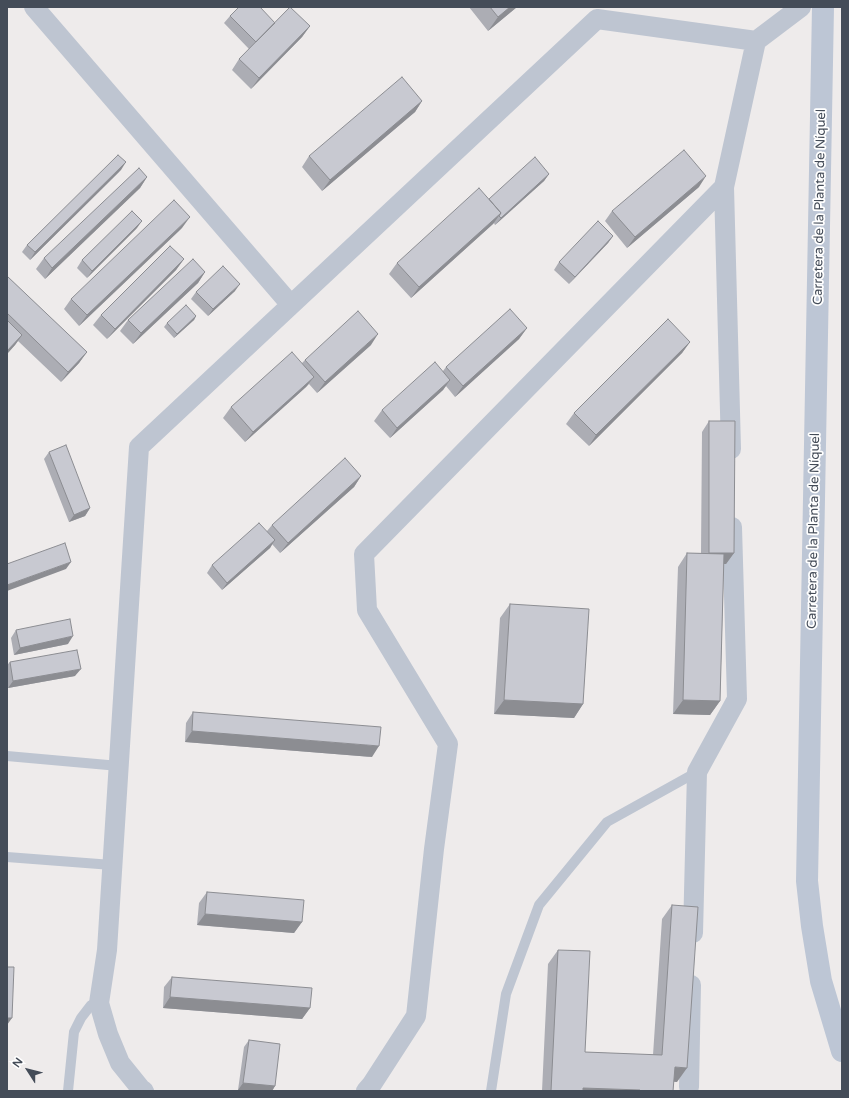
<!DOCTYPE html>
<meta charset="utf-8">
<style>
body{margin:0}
#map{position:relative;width:849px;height:1098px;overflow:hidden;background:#eeebeb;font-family:"Varela Round",sans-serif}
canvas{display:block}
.frame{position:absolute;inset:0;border:8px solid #444c58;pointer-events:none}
.north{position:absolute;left:8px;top:1050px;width:40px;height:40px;-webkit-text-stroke:3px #fff;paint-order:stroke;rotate:306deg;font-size:11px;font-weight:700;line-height:16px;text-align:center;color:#444c58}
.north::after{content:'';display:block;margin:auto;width:14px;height:18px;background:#444c58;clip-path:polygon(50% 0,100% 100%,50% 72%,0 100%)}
</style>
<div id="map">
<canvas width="849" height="1098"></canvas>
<div class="frame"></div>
<div class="north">N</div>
</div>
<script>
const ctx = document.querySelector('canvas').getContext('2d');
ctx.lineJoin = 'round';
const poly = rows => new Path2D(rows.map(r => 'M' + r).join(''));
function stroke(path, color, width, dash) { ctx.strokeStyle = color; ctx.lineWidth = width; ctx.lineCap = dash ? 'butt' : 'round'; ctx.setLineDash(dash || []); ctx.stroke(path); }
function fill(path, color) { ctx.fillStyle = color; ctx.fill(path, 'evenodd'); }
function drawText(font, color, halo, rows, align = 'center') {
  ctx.font = font + ' "Varela Round",sans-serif'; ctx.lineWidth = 3.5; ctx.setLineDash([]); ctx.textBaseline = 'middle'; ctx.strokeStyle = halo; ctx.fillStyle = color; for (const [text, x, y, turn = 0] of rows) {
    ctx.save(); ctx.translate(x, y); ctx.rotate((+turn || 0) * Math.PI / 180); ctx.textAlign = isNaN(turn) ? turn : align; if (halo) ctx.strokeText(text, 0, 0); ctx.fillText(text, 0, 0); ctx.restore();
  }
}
stroke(poly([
 [7,756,119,766],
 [7,857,112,865],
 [68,1091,74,1032,81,1018,91,1005,99,1003],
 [491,1091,506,994,539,905,607,822,697,772]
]), '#bec5d1', 10);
stroke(poly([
 [34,7,291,305],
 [724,187,731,449],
 [693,933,697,772,737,699,732,527],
 [689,1087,691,985],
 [144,1091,141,1089,120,1063,108,1034,99,1003,107,950,139,447,597,19,756,41,801,7],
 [366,1091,372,1084,416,1016,434,849,448,744,367,610,364,554,724,187,756,41]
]), '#bec5d1', 20);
stroke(poly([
 [823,7,807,881,812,926,821,981,842,1051]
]), '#bdc6d5', 22);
fill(poly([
 [469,7,517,7,488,31],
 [230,16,275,23,310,26,302,37,251,89,232,70,239,59,249,49,224,23],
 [422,101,415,112,322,191,302,167,309,156],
 [121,170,30,260,22,252,27,245],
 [549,174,544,181,495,225,494,223,411,298,389,274,397,263,489,199],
 [147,177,140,188,45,279,36,269,44,258],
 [699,187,627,248,605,221,612,211],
 [137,228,87,278,77,268,82,260],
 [182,228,79,326,64,309,71,299],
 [613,236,608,243,569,284,554,270,559,262],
 [184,259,176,270,107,339,93,325,101,315],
 [205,272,198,283,133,344,120,331,128,320],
 [7,276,87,352,79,363,61,382,18,341,15,345,7,354],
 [235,291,208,316,191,299,196,292],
 [196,316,194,320,174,338,164,327,167,323],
 [527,328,519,339,455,397,446,386,443,390,390,438,374,421,382,410,443,371,446,367],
 [690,342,682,353,589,446,566,424,574,413],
 [371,345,317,393,309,384,306,387,245,442,223,418,231,407,302,363,305,360],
 [709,421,734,553,726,564,724,564,720,701,710,715,673,714,678,567,687,553,701,553,702,432],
 [49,452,90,508,85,516,69,522,44,459],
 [361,476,354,487,280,553,272,544,270,548,222,590,207,573,212,565,267,531,272,525],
 [510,604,583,704,574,718,494,714,500,618],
 [16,630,68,644,14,655,11,638],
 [10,662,75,676,8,688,7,683,7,665],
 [193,712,372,757,185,742,186,723],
 [207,892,302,922,294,933,197,925,199,903],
 [672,905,677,1082,674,1081,673,1091,542,1091,548,964,558,950,585,1052,653,1055,662,919],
 [172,977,310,1008,302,1019,163,1008,164,987],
 [249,1040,275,1086,272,1091,247,1091,238,1090,244,1047]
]), '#acadb4');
fill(poly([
 [510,7,517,7,488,31,498,17],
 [310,26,302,37,251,89,259,78],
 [422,101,415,112,322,191,330,180],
 [126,162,121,170,30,260,35,252],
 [549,174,544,181,495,225,501,218],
 [706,176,699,187,627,248,635,237],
 [147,177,140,188,45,279,52,268],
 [501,213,493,224,411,298,419,287],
 [190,217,182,228,79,326,87,315],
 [142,221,137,228,87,278,92,271],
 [613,236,608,243,569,284,575,277],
 [184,259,176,270,107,339,115,329],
 [205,272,198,283,133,344,141,333],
 [240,284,235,291,208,316,213,309],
 [196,316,194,320,174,338,177,334],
 [527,328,519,339,455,397,463,386],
 [378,334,371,345,317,393,325,382],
 [22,335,15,345,7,354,7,351],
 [690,342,682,353,589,446,596,435],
 [87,352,79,363,61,382,68,372],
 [314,377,306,387,245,442,253,432],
 [450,380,443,390,390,438,397,428],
 [361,476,354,487,280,553,288,543],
 [90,508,85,516,69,522,74,515],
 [275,540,270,548,222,590,227,583],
 [709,553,734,553,726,564,701,564],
 [71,562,66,569,7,591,7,585],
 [73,636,68,644,14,655,20,648],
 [81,669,75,676,8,688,13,681],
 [504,700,583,704,574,718,494,714],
 [683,700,720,701,710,715,673,714],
 [192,731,379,746,372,757,185,742],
 [205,914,302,922,294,933,197,925],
 [170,997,310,1008,302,1019,163,1008],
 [7,1018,12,1018,7,1025],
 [675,1067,687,1068,677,1082,665,1081],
 [243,1083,275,1086,272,1091,247,1091,238,1090],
 [583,1088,640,1090,639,1091,581,1091]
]), '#8c8d92');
const building = poly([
 [239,7,260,7,275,23,256,42,230,16,239,7],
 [290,7,310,26,259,78,239,59,290,7],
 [490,7,510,7,498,17,490,7],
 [402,77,422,101,330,180,309,156,402,77],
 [684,150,706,176,635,237,612,211,684,150],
 [118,155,126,162,35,252,27,245,118,155],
 [535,157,549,174,501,218,499,216,501,213,489,199,535,157],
 [139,168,147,177,52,268,44,258,139,168],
 [479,188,501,213,419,287,397,263,479,188],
 [174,200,190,217,87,315,71,299,174,200],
 [132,211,142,221,92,271,82,260,132,211],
 [598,221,613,236,575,277,559,262,598,221],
 [170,246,184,259,115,329,101,315,170,246],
 [193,259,205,272,141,333,128,320,193,259],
 [223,266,240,284,213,309,196,292,223,266],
 [7,276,87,352,68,372,7,313,7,276],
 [186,305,196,316,177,334,167,323,186,305],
 [510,309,527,328,463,386,446,367,510,309],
 [358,311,378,334,325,382,305,360,358,311],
 [668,319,690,342,596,435,574,413,668,319],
 [7,320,22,335,7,351,7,320],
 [292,352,314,377,253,432,231,407,292,352],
 [435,362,450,380,397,428,382,410,435,362],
 [709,421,735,421,734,553,709,553,709,421],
 [66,445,90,508,74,515,49,452,66,445],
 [345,458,361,476,288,543,272,525,345,458],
 [259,523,275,540,227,583,212,565,259,523],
 [65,543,71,562,7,585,7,564,65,543],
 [687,553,724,554,720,701,683,700,687,553],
 [510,604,589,609,583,704,504,700,510,604],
 [70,619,73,636,20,648,16,630,70,619],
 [77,650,81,669,13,681,10,662,77,650],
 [193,712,381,727,379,746,192,731,193,712],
 [207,892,304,900,302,922,205,914,207,892],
 [672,905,698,907,687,1068,675,1067,673,1091,639,1091,640,1090,583,1088,583,1091,551,1091,558,950,590,951,585,1052,662,1055,672,905],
 [7,967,14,967,12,1018,7,1018,7,967],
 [172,977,312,988,310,1008,170,997,172,977],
 [249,1040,280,1044,275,1086,243,1083,249,1040]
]);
fill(building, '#c8c9d1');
stroke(building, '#8c8d92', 1);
drawText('13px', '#444c58', '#fff', [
 ["Carretera de la Planta de Níquel",820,207,-89],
 ["Carretera de la Planta de Níquel",814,531,-89]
]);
</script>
